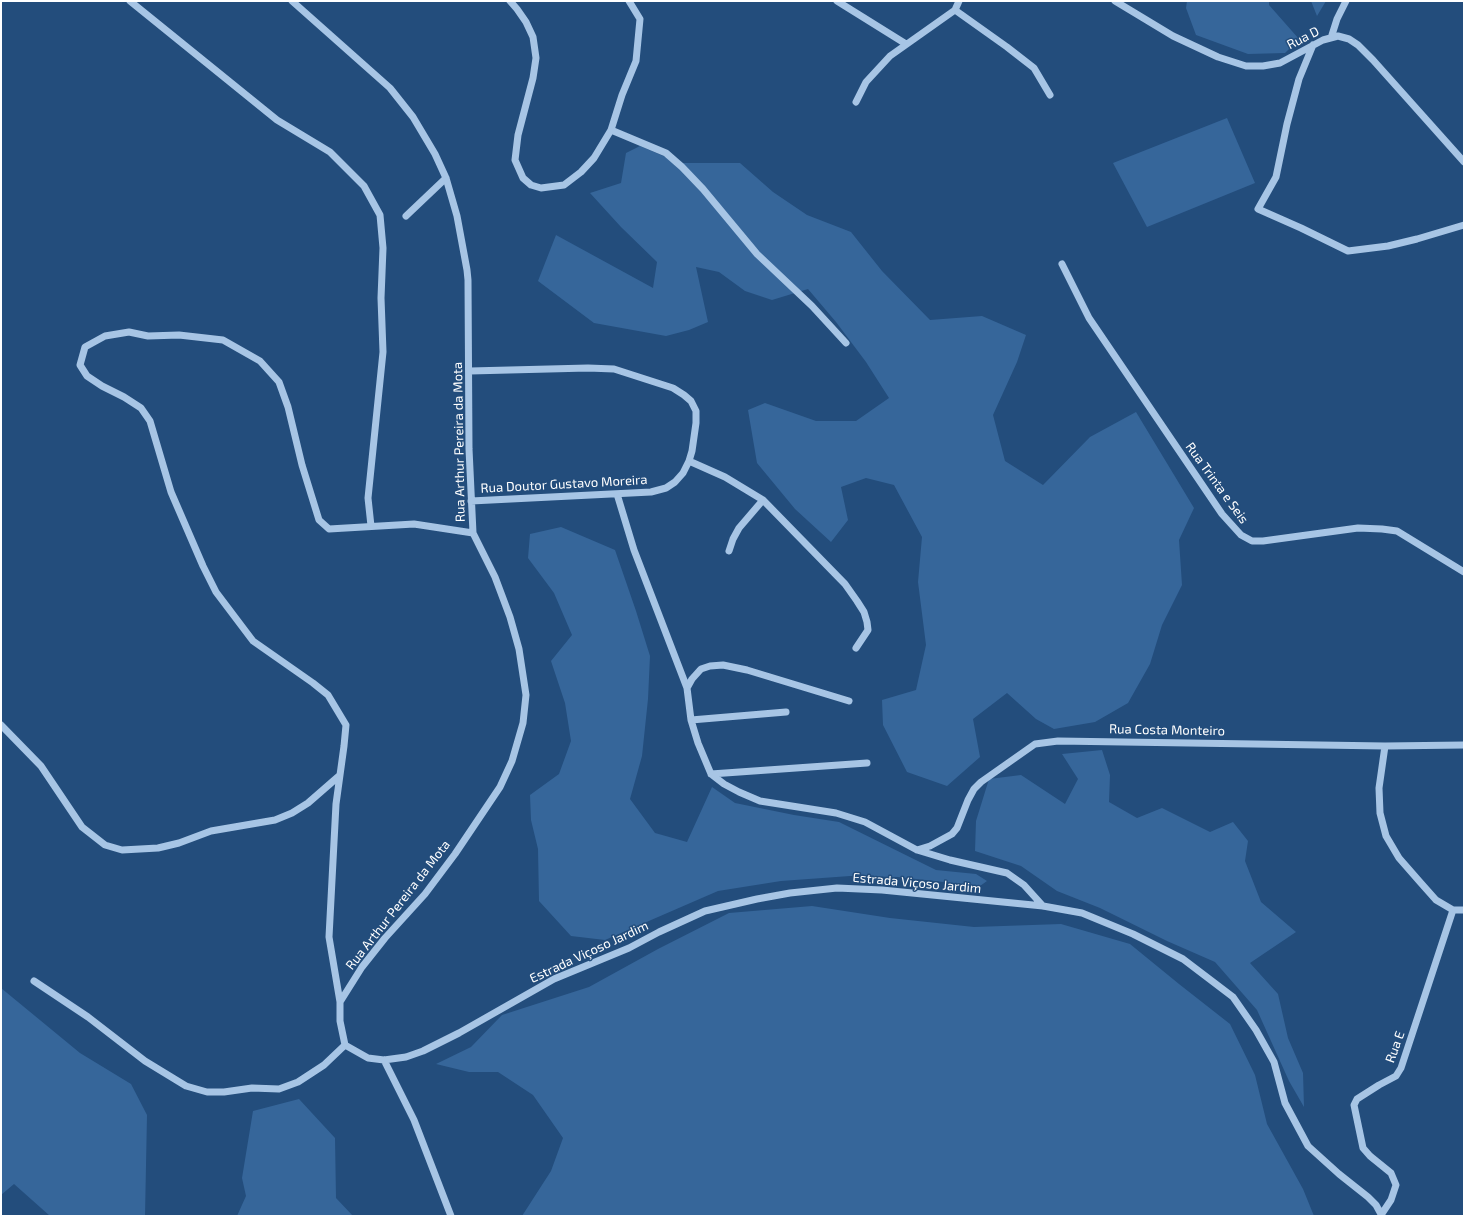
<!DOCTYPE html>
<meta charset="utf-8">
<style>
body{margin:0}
#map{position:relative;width:1465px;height:1217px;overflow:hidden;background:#234d7c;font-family:"Exo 2",sans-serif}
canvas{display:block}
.frame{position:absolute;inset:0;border:2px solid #fff;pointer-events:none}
</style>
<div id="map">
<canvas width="1465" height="1217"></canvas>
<div class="frame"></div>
</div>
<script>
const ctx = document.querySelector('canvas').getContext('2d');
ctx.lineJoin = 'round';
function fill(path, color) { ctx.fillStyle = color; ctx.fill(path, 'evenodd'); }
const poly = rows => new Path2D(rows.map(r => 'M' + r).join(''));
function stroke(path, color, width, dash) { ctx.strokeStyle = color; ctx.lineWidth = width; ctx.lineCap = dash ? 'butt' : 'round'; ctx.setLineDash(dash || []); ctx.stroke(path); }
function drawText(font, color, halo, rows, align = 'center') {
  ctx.font = font + ' "Exo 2",sans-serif'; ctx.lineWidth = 3; ctx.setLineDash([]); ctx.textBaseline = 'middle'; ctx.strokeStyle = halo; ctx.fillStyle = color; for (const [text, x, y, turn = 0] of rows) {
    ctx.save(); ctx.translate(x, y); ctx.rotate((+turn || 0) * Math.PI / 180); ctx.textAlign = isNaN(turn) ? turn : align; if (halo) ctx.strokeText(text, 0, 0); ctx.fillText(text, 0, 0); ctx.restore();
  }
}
fill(poly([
 [1187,1,1269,1,1269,5,1299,39,1285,53,1248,54,1196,35,1186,8],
 [1311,1,1326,1,1317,16],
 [1227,118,1255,183,1147,227,1113,163],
 [640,146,680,163,740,163,773,192,807,215,851,232,882,271,930,320,982,316,1026,335,1017,362,993,415,1005,461,1043,485,1090,437,1136,412,1194,508,1179,540,1182,585,1162,625,1150,664,1128,703,1095,722,1054,729,1036,719,1007,693,973,719,980,757,947,786,907,772,883,725,882,700,916,690,926,645,918,582,922,537,894,485,866,478,841,487,848,520,831,542,795,509,757,463,748,410,765,403,816,421,856,421,889,398,866,362,836,322,808,289,772,300,745,291,719,272,696,267,708,322,689,330,666,336,594,323,538,281,556,235,653,288,657,262,621,227,590,193,621,183,626,153],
 [561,527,615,550,636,611,650,656,648,699,642,756,630,799,655,833,687,842,712,787,735,803,794,815,839,822,936,870,976,874,987,881,980,886,898,877,850,876,781,881,718,891,605,940,571,936,539,901,538,849,531,820,530,795,559,774,571,741,565,703,551,661,572,635,554,593,528,558,530,534],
 [1102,750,1110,775,1109,802,1137,818,1162,808,1210,832,1233,822,1248,841,1245,861,1261,902,1296,932,1250,963,1278,994,1288,1038,1303,1073,1304,1107,1289,1081,1257,1010,1215,962,1167,941,1100,908,1057,891,1021,866,975,851,976,821,989,779,1021,775,1065,804,1078,779,1062,754],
 [812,906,890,918,974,927,1061,924,1130,944,1179,984,1230,1024,1255,1075,1267,1124,1303,1189,1314,1216,522,1216,551,1171,563,1138,533,1095,498,1072,469,1072,436,1064,471,1047,502,1015,589,987,658,949,729,913],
 [1,988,80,1053,131,1084,147,1115,145,1216,50,1216,14,1184,1,1195],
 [299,1099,335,1138,336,1198,353,1216,237,1216,246,1196,242,1178,253,1111]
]), '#36669a');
stroke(poly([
 [130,1,277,120,330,152,364,186,380,215,383,248,381,298,383,352,368,498,371,526],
 [292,1,390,88,413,117,435,154,446,178,457,216,467,270,468,280,469,449,473,533,495,577,510,617,519,649,526,695,523,723,512,761,500,787,455,854,425,894,385,938,362,967,340,1002,340,1021,345,1045],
 [510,1,517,9,526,22,533,37,536,58,533,78,518,135,515,160,523,178,531,185,541,188,564,185,581,172,594,158,611,130,622,95,636,61,640,19,629,1],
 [837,1,906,44],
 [1115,1,1173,36,1218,57,1246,66,1263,66,1280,63,1323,40,1338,36,1349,39,1358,45,1373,60,1464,162],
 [955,10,1007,47,1034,68,1050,95],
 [1331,38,1337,19,1346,1],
 [1313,45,1299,79,1287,124,1276,177,1258,209,1301,228,1348,251,1388,246,1417,239,1464,225],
 [856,102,866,82,890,56,955,10,959,1],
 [611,130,666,153,682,167,703,189,757,254,812,306,846,343],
 [406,216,446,178],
 [1062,264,1089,318,1222,514,1241,535,1252,541,1263,541,1358,528,1382,529,1397,531,1464,572],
 [470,371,588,368,614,369,673,388,684,395,691,401,696,411,696,423,692,451,689,461,683,473,675,482,666,488,651,492,471,501],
 [689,461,725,477,763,500,845,584,857,601,864,612,867,622,868,630,856,648],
 [617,494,634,550,687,688],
 [729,551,733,539,739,528,763,500],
 [849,701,747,670,723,665,710,666,701,669,692,679,687,688,691,720,698,743,711,774,724,784,739,792,760,801,836,813,865,822,917,850,950,860,1007,873,1024,885,1043,906],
 [691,720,786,712],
 [1,725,41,766,82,827,105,845,122,850,158,848,179,843,211,831,275,820,292,813,308,803,339,776],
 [1385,746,1379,788,1380,813,1386,836,1399,858,1420,882,1436,900,1453,910],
 [711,774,867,763],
 [917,850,930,846,952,834,957,828,968,800,974,789,981,782,1035,744,1058,741,1385,746,1464,745],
 [34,981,88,1017,145,1061,186,1086,207,1092,224,1092,252,1088,279,1089,298,1082,324,1065,345,1045],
 [340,1002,329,937,336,804,344,746,346,725,328,695,313,683,253,641,216,592,203,566,171,492,150,421,141,408,124,397,102,386,87,376,80,365,85,347,105,336,129,332,148,336,179,335,223,340,260,361,279,382,288,407,302,465,319,520,329,529,414,524,473,533],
 [345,1045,368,1058,384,1060,406,1057,423,1051,459,1033,554,979,629,948,659,932,705,911,757,899,790,893,837,888,882,890,1043,906,1082,913,1133,934,1183,959,1233,997,1256,1030,1274,1062,1285,1103,1308,1146,1339,1174,1368,1197,1376,1205,1382,1216],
 [384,1060,414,1120,451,1216],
 [1381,1215,1391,1200,1396,1185,1391,1173,1370,1156,1363,1148,1354,1105,1357,1099,1379,1085,1396,1076,1401,1068,1453,910,1464,910]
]), '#a7c5e5', 7);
drawText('13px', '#fff', '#234d7c', [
 ["Rua D",1303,38,-27],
 ["Rua Arthur Pereira da Mota",459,442,-91],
 ["Rua Trinta e Seis",1217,483,54],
 ["Rua Doutor Gustavo Moreira",564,484,-3],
 ["Rua Costa Monteiro",1167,730,1],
 ["Estrada Viçoso Jardim",917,883,5],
 ["Rua Arthur Pereira da Mota",398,905,-52],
 ["Estrada Viçoso Jardim",589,952,-25],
 ["Rua E",1395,1047,-70]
]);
</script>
